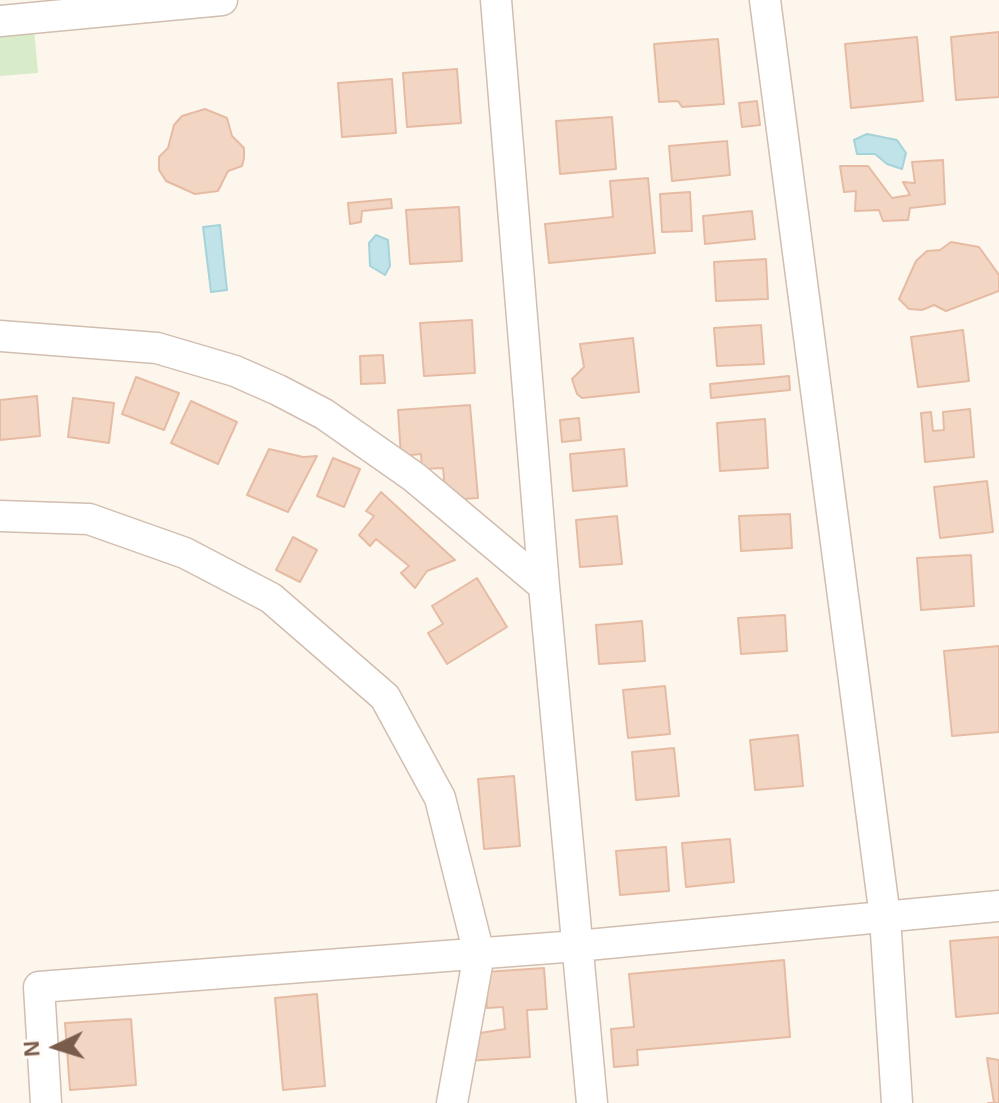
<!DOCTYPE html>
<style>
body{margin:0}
#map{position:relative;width:999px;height:1103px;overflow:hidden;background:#fdf6ec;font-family:Helvetica,sans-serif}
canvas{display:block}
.north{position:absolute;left:16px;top:1007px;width:80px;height:80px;-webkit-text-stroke:6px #fffaf3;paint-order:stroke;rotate:266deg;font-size:22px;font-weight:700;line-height:32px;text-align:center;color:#7a5c4d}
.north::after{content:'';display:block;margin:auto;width:28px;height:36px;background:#7a5c4d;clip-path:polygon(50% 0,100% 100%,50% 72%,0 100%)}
</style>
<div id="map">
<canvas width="999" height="1103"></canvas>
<div class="north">N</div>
</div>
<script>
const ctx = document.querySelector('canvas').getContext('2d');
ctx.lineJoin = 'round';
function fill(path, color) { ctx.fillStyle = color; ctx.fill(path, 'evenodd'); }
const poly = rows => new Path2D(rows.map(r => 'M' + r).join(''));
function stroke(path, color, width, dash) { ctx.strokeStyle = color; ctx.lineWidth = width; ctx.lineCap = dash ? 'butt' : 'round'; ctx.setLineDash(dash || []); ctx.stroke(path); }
fill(poly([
 [34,28,38,73,0,76,0,31]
]), '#d8ecc9');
const water = poly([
 [867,134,897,140,906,153,902,169,887,164,875,154,857,154,854,140,867,134],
 [220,225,227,290,211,292,203,227,220,225],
 [376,235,388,240,390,266,385,275,370,266,369,243,376,235]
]);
fill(water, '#bfe3e8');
stroke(water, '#a5d3da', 2);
const building = poly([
 [999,32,999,97,956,100,951,37,999,32],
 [917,37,923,101,851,108,845,44,917,37],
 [718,39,724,104,682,107,678,101,659,102,654,44,718,39],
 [457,69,461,123,407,127,403,73,457,69],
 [392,79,396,133,342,137,338,83,392,79],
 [757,101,760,125,742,127,739,103,757,101],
 [205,109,227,118,232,136,244,148,244,158,242,166,228,171,218,191,195,194,166,181,159,170,159,157,168,148,174,125,182,116,205,109],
 [612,117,616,169,560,174,556,121,612,117],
 [727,141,730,175,672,181,669,146,727,141],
 [943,160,945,204,910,208,908,220,883,221,879,210,855,211,856,191,844,192,840,166,868,166,892,198,910,195,903,182,915,183,912,162,943,160],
 [648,178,655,253,549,263,545,224,613,217,610,181,648,178],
 [690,192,692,231,662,232,660,194,690,192],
 [391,199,392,208,362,211,361,222,350,224,348,203,391,199],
 [459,207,462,261,410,264,406,210,459,207],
 [752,211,755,239,705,244,703,216,752,211],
 [951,242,979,247,999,275,999,291,946,311,934,305,922,310,909,309,899,299,916,261,927,251,940,250,951,242],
 [766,259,768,299,716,301,714,262,766,259],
 [472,320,475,373,424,376,420,323,472,320],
 [761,325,764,364,717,366,714,328,761,325],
 [963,330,969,381,918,387,911,337,963,330],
 [633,338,639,392,582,398,577,394,572,379,584,367,580,344,633,338],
 [383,355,385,383,361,384,360,356,383,355],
 [789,376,790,390,711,398,710,384,789,376],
 [136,377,179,393,164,430,122,414,136,377],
 [37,396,40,436,0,440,0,400,37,396],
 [73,398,114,403,109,443,68,437,73,398],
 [191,401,237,422,218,464,171,443,191,401],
 [470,405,478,498,446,500,443,468,422,469,421,454,401,456,398,410,470,405],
 [970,409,974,457,925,462,921,413,931,412,933,431,944,430,943,412,970,409],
 [579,418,581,440,562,442,560,420,579,418],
 [765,419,768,468,720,471,717,423,765,419],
 [269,449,303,457,317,456,288,512,247,495,269,449],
 [624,449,627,486,573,491,570,454,624,449],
 [333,458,360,469,344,507,317,496,333,458],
 [987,481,993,532,940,538,934,487,987,481],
 [381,492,455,560,427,571,415,588,401,573,409,566,376,539,370,546,359,535,374,516,366,511,381,492],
 [790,514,792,548,741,551,739,516,790,514],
 [617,516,622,564,580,567,576,520,617,516],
 [293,537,317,550,300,582,276,570,293,537],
 [971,555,974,606,921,610,917,558,971,555],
 [477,578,507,627,447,664,428,633,443,624,432,606,477,578],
 [785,615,787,651,741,654,738,618,785,615],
 [642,621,645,661,599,664,596,625,642,621],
 [999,646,999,732,952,736,944,651,999,646],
 [665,686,670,734,628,738,623,690,665,686],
 [798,735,803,786,755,790,750,740,798,735],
 [674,748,679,796,636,800,632,752,674,748],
 [514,776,520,846,484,849,478,779,514,776],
 [730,839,734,882,686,887,682,843,730,839],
 [666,847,669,891,620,895,616,851,666,847],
 [999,937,999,1013,956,1017,950,941,999,937],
 [784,960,790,1037,637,1050,638,1065,614,1067,611,1029,634,1027,629,974,784,960],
 [544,968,547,1009,527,1010,530,1057,466,1061,474,1034,505,1029,503,1007,487,1008,485,972,544,968],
 [317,994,325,1086,283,1090,275,998,317,994],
 [131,1019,136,1085,70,1090,65,1023,131,1019],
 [987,1058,999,1060,999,1103,988,1103,994,1103,987,1058]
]);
fill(building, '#f3d5c3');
stroke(building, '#e6bba3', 2);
const minor = poly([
 [496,0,544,586,592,1103],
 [765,0,885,917,897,1103],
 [0,21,222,0],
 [0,336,157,348,235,371,278,390,324,414,414,477,544,586],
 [0,516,89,519,185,553,271,598,385,697,440,798,479,954,452,1103],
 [46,1103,39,987,577,946,999,906]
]);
stroke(minor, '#d1beb0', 33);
stroke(minor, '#fff', 30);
</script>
